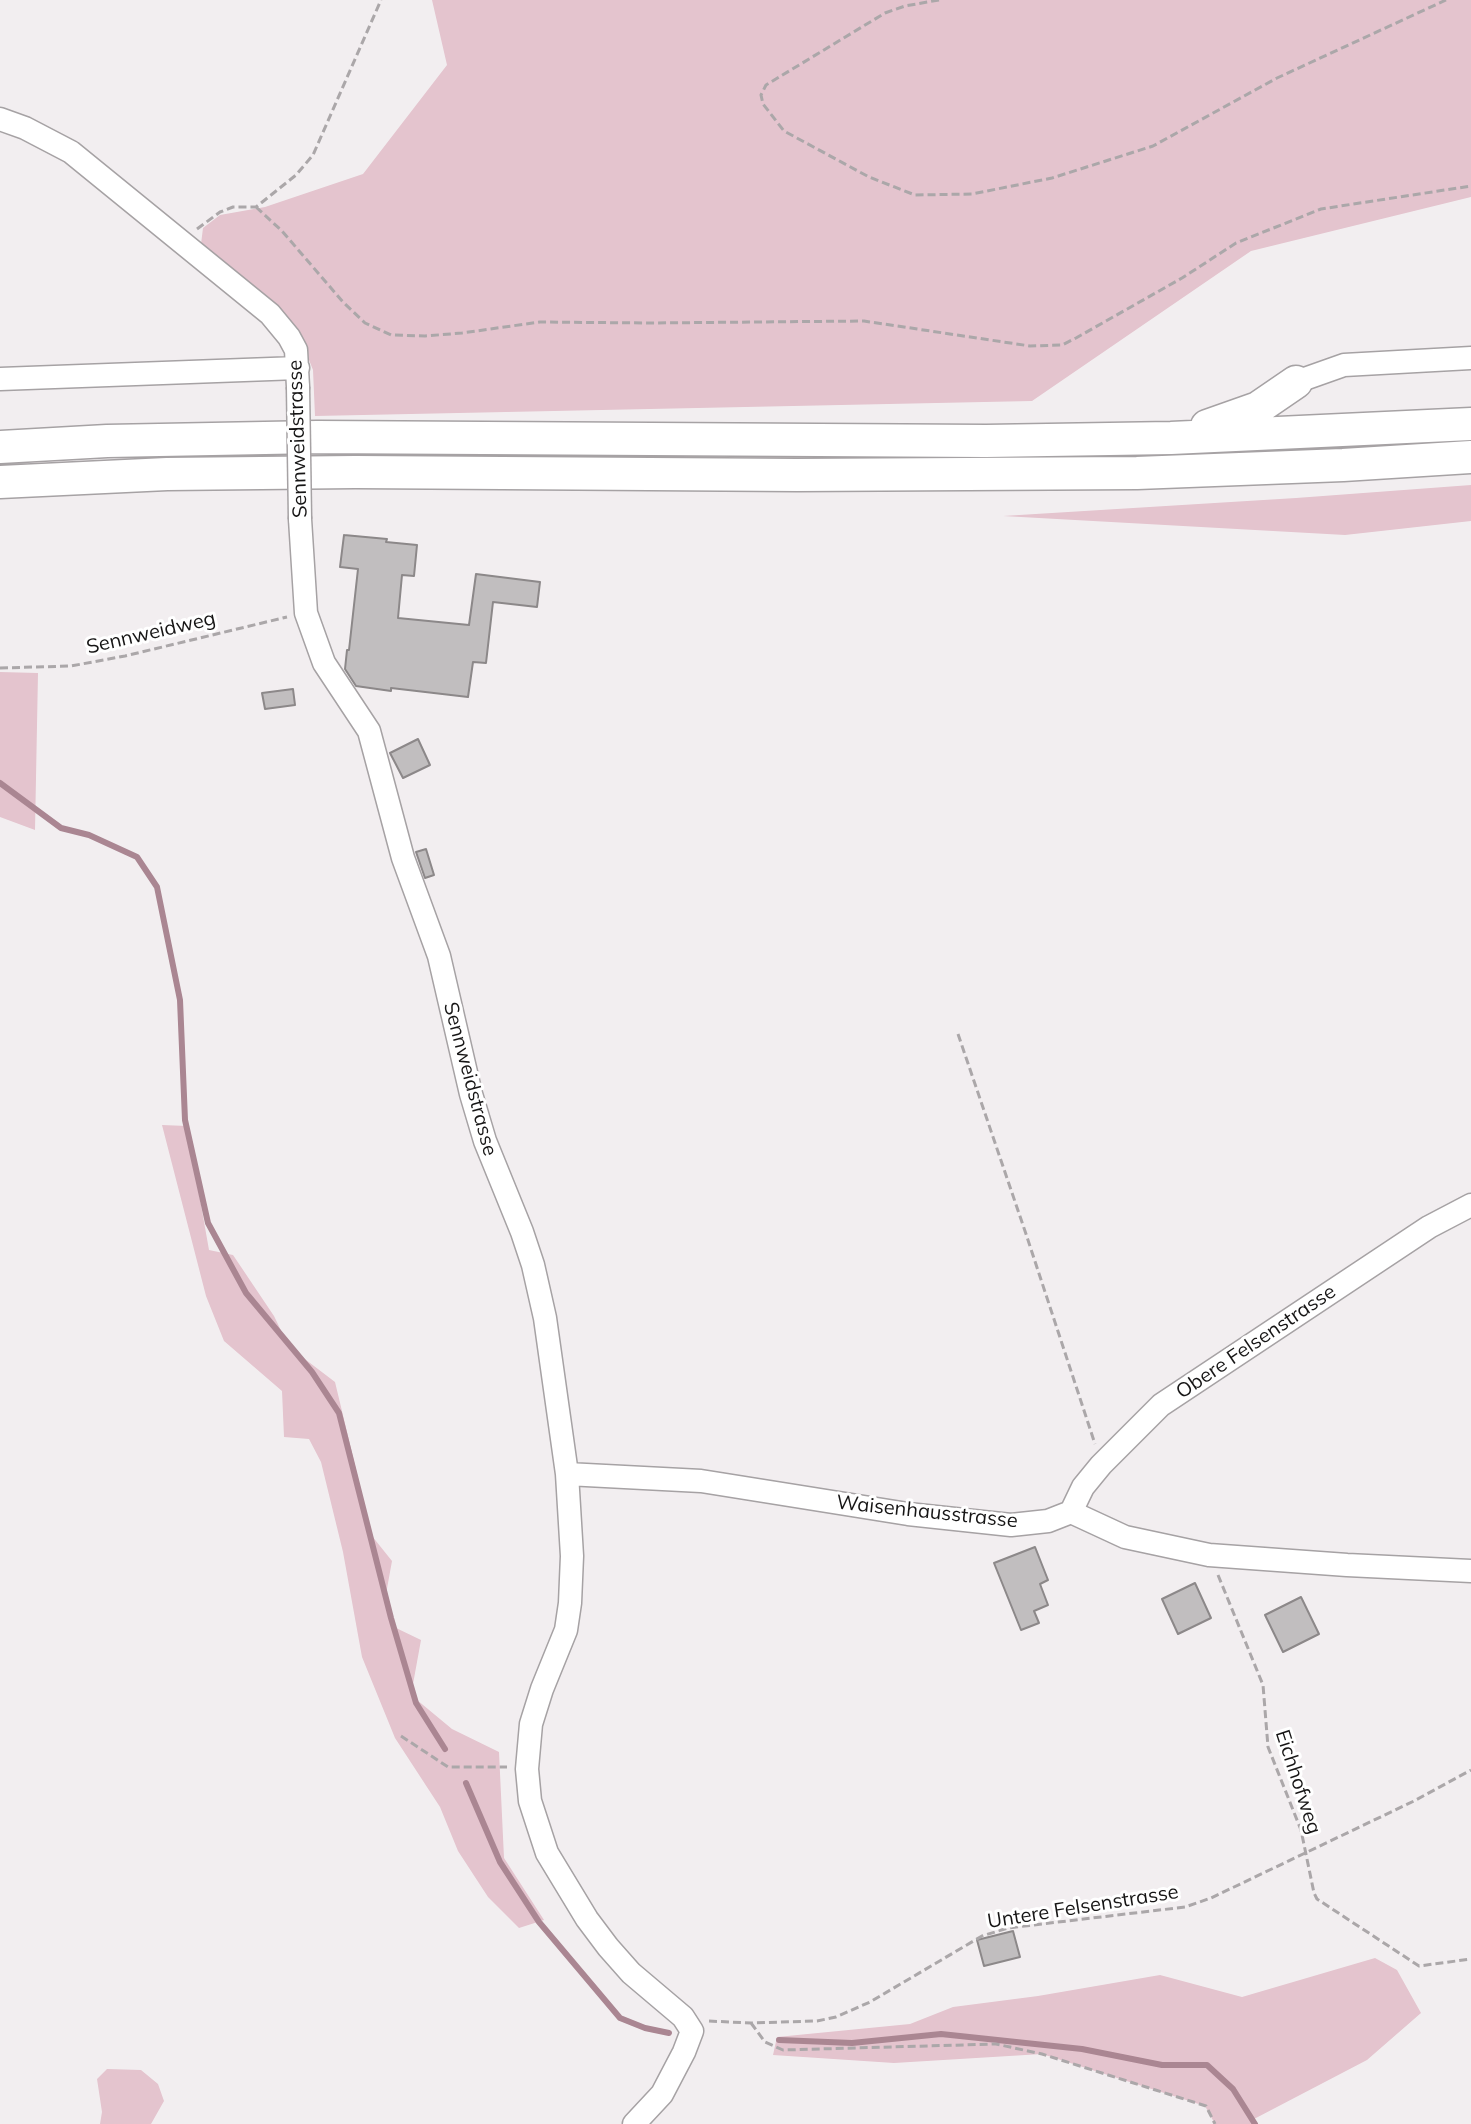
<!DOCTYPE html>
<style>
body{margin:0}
canvas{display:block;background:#f2eef0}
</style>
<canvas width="1471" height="2124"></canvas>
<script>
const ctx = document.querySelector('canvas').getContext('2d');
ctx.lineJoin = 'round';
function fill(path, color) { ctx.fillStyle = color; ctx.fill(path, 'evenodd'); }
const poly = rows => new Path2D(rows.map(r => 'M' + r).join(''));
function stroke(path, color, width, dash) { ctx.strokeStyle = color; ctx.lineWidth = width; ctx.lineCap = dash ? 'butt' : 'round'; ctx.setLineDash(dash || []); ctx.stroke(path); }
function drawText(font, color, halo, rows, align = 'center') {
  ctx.font = font + ' Mulish,sans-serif'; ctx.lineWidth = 6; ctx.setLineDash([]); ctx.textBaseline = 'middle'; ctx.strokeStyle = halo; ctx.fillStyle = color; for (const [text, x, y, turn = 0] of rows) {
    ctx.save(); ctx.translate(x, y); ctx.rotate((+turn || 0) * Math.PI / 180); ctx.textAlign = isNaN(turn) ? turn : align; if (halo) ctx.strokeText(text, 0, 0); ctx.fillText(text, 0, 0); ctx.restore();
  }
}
fill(poly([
 [432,0,1471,0,1471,197,1251,251,1032,401,315,416,313,370,302,342,201,244,203,228,220,215,265,207,363,174,447,65],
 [1471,485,1471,521,1345,535,1003,516,1296,498],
 [0,672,38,673,35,830,0,817],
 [162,1125,187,1126,209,1250,233,1255,274,1316,289,1347,335,1382,372,1536,392,1561,386,1594,394,1627,421,1640,411,1695,452,1729,499,1752,504,1858,544,1920,519,1928,488,1897,458,1851,440,1807,395,1738,362,1657,343,1552,321,1462,309,1439,284,1437,282,1391,224,1341,206,1296],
 [1375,1958,1397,1970,1421,2013,1367,2060,1254,2119,1257,2124,1215,2124,1205,2106,1042,2054,894,2063,773,2055,777,2037,910,2024,953,2007,1038,1996,1160,1975,1242,1997],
 [107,2069,141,2070,158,2084,164,2101,151,2124,100,2124,102,2112,97,2079]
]), '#e4c4ce');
stroke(poly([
 [0,783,61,828,89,835,137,857,157,887,180,1000,185,1120,208,1223,246,1293,312,1372,339,1413,391,1618,416,1703,445,1749],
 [466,1783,500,1862,539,1922,620,2018,645,2028,669,2033],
 [779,2040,852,2043,941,2034,1082,2049,1162,2065,1207,2065,1233,2089,1255,2124]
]), '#aa8692', 6);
const building = poly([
 [344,535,387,539,386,542,417,545,414,576,402,575,398,618,469,625,476,574,540,582,537,607,493,602,486,663,473,662,468,697,391,688,391,691,356,686,345,669,347,650,349,650,358,569,340,567,344,535],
 [293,689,295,705,265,709,262,693,293,689],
 [418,739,430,765,403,778,390,753,418,739],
 [426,849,434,875,425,878,416,852,426,849],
 [1035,1547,1048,1580,1040,1584,1048,1605,1034,1611,1039,1623,1021,1630,994,1563,1035,1547],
 [1195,1583,1211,1618,1178,1634,1162,1599,1195,1583],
 [1301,1597,1319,1634,1283,1652,1265,1615,1301,1597],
 [1013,1931,1020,1957,984,1966,977,1940,1013,1931]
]);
fill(building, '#c1bebf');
stroke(building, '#8c8889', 2);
const minor = poly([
 [0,119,25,128,71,152,270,314,289,337,296,350,298,387],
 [0,379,298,368],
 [1296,382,1344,365,1471,358],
 [300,519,306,613,324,663,369,731,403,858,439,956,471,1094,485,1141,522,1232,533,1265,545,1318,567,1474,572,1556,570,1603,566,1630,542,1689,531,1724,527,1769,530,1801,547,1853,587,1919,608,1947,631,1973,683,2017,692,2031,684,2052,662,2094,634,2124],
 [567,1474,701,1481,908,1514,1011,1525,1048,1521,1071,1512,1125,1537,1209,1555,1347,1565,1471,1571],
 [1071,1512,1083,1487,1101,1465,1161,1405,1429,1227,1471,1205]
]);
const highway = poly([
 [1207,426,1258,408,1296,382],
 [0,447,107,441,317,437,986,441,1171,438,1471,424],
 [0,482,167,474,355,472,797,475,1137,473,1343,465,1471,457]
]);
stroke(minor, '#a6a2a4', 25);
stroke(highway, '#a6a2a4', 35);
stroke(poly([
 [939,0,905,6,885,13,766,85,761,95,763,104,784,131,869,177,915,195,972,194,1052,178,1153,146,1277,78,1446,0],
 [256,207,282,231,343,302,365,323,391,335,425,336,462,333,540,322,651,323,864,321,1030,346,1062,345,1076,338,1182,278,1236,243,1321,209,1471,186],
 [197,229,220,212,233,207,256,207,296,175,313,155,381,0],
 [0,668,71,666,125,656,287,617],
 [958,1034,1026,1234,1095,1444],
 [1218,1575,1263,1685,1268,1747,1301,1830,1314,1893,1317,1899,1419,1966,1471,1959],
 [401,1736,448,1767,507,1767],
 [709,2021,751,2023,817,2021,836,2017,870,2002,982,1936,1008,1928,1185,1907,1211,1898,1414,1801,1471,1770],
 [751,2023,765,2042,783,2050,996,2044,1042,2054,1206,2106,1215,2124]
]), '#aba7a9', 3, [8, 4]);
stroke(minor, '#fff', 22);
stroke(highway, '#fff', 32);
const minorBridge = poly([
 [298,387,300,519]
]);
stroke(minorBridge, '#a6a2a4', 25, []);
stroke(minorBridge, '#fff', 22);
drawText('20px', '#161515', '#fff', [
 ["Sennweidstrasse",298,439,-92],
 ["Sennweidweg",151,633,-13],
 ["Sennweidstrasse",470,1079,75],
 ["Obere Felsenstrasse",1256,1342,-34],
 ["Waisenhausstrasse",927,1512,6],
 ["Eichhofweg",1298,1782,72],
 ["Untere Felsenstrasse",1083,1907,-9]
]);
</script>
